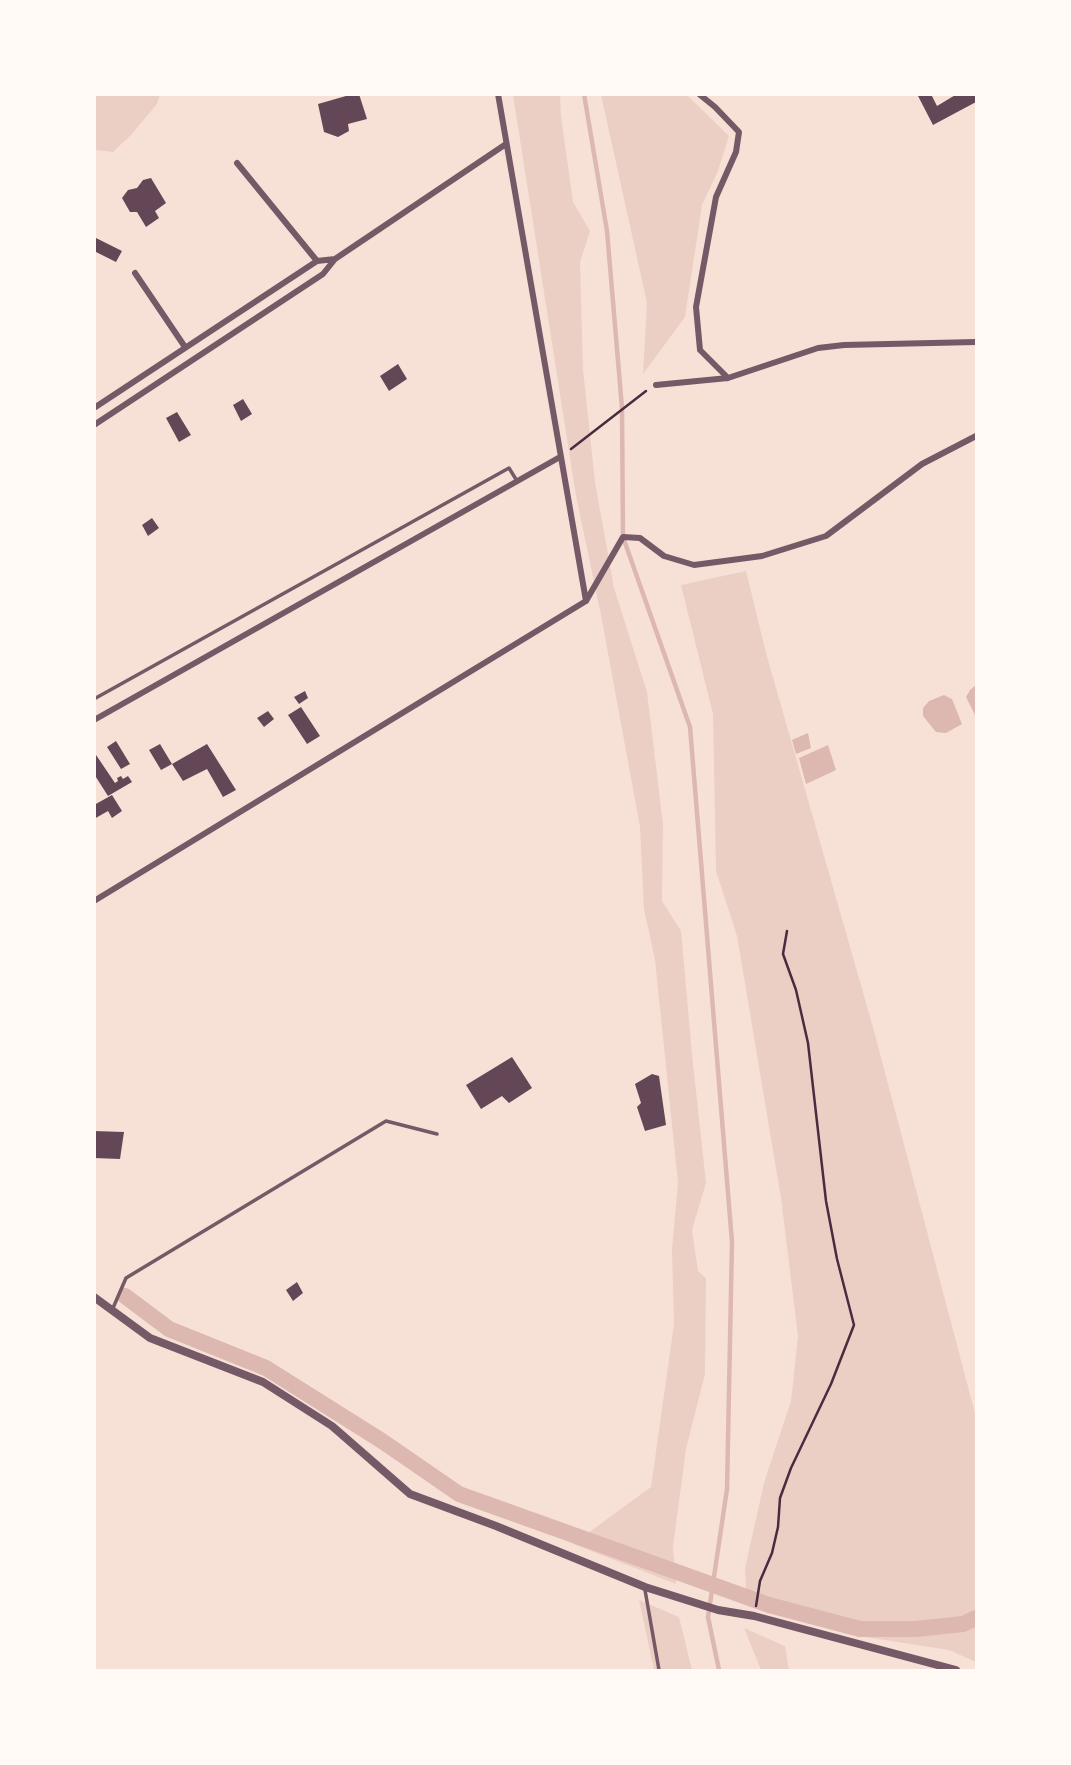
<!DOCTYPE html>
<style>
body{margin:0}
#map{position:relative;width:1071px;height:1765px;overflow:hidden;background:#f7e1d7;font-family:"Crimson Pro",serif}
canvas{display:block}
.frame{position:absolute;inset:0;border:96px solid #fffaf5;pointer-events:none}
</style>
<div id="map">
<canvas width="1071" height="1765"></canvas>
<div class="frame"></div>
</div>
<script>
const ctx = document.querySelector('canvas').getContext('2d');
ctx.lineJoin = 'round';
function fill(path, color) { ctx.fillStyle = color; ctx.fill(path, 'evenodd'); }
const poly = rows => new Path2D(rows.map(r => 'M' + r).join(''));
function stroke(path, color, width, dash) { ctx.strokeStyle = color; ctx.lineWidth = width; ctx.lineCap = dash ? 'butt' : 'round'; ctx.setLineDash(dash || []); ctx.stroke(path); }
fill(poly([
 [95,94,160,94,160,95,157,104,131,135,113,152,95,150],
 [513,95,560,95,561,116,573,202,590,231,580,262,583,369,595,482,614,588,647,692,663,824,662,901,681,931,692,1054,706,1183,692,1230,698,1271,706,1278,705,1374,686,1449,673,1547,676,1584,573,1544,651,1487,674,1324,672,1249,678,1183,655,960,644,909,640,827,601,615,576,496],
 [601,95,687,95,729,136,718,171,702,205,685,317,643,374,647,303],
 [746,571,766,653,873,1027,976,1417,976,1662,949,1650,859,1636,747,1606,745,1568,764,1483,791,1401,798,1336,781,1198,737,936,716,871,713,714,681,585],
 [639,1600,679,1617,692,1670,654,1670],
 [744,1628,785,1646,789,1670,761,1670]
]), '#ebcfc5');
fill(poly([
 [976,685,976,717,966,697,970,690],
 [944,695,952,699,962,724,946,733,936,732,923,716,923,708,929,701],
 [808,733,811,748,796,754,792,740],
 [828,745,836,770,806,784,799,758]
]), '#dcb8b0');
stroke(poly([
 [584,94,607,231,622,408,623,537,690,727,732,1242,727,1489,708,1617,719,1670]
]), '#dcb8b0', 4.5);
stroke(poly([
 [125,1296,169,1329,266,1368,382,1441,459,1494,769,1605,860,1629,916,1629,963,1624,976,1618]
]), '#dcb8b0', 16);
fill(poly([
 [353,94,359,94,367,119,348,124,349,131,338,137,324,132,318,104],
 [917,94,931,94,937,106,957,94,976,94,976,102,933,125],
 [151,178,166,203,155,211,159,218,146,227,137,212,130,212,122,198,128,190,137,188,143,180],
 [94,237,122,251,116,262,94,251],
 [398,364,407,379,389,391,380,376],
 [243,399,252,414,241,421,233,405],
 [177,412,191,435,179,442,166,418],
 [152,518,159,528,148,536,142,525],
 [305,691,308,698,299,704,294,697],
 [301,707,320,736,307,744,288,715],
 [268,711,274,719,264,727,257,718],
 [116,741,130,764,121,769,107,747],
 [160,744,172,764,207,744,236,790,223,797,207,769,183,781,172,764,161,770,149,750],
 [94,752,115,783,118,781,117,778,121,776,123,779,128,776,132,782,108,796,94,774],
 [112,795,122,811,112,818,108,811,94,819,94,805],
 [512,1057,532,1088,509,1103,502,1096,481,1109,466,1085],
 [652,1074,659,1076,666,1125,645,1131,637,1107,641,1103,635,1084],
 [94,1131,124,1132,120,1159,94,1158],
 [297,1282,303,1293,293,1301,286,1290]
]), '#644757');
stroke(poly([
 [571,449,646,391],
 [756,1606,760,1581,772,1553,778,1527,780,1498,791,1468,831,1384,854,1325,837,1259,826,1201,808,1043,796,990,783,954,787,931]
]), '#4a2c40', 2.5);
stroke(poly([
 [94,699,509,468,517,481],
 [113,1308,126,1278,386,1121,437,1134],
 [645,1590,659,1670]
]), '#755966', 3.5);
stroke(poly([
 [498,94,586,601],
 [699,94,715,107,739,132,736,152,716,197,696,307,700,350,728,378],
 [237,163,317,261],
 [135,273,185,347],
 [656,385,728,378,818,348,844,345,976,342],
 [94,408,317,261,335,259],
 [94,425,323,274,335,259,506,144],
 [94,720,560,457],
 [94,901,586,601,623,537,640,538,664,556,694,565,762,556,826,536,922,464,976,436]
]), '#755966', 6);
stroke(poly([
 [94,1297,150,1338,263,1382,332,1426,410,1494,496,1526,645,1587,718,1610,754,1616,956,1670]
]), '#755966', 8);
</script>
